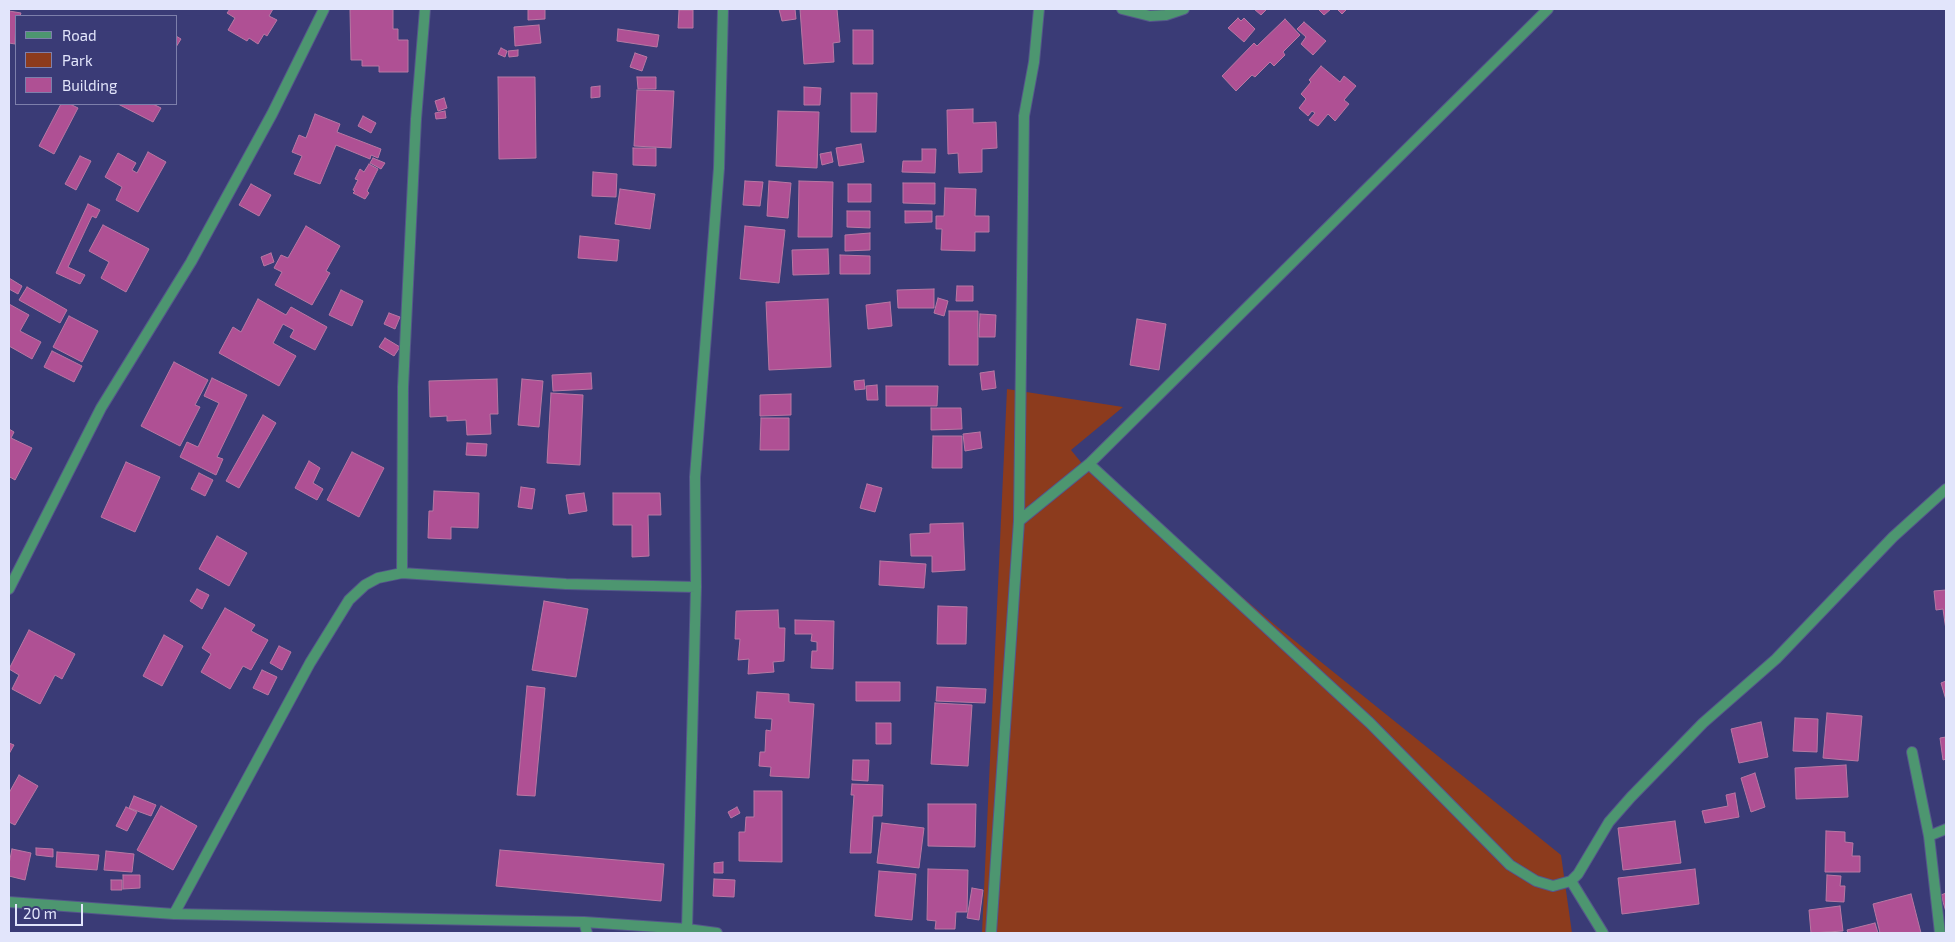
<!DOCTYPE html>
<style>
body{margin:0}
#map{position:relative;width:1955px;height:942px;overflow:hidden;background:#3a3b76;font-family:"Exo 2",sans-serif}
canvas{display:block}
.frame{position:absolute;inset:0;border:10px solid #e2e5fb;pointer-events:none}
.legend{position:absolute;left:15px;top:15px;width:162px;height:90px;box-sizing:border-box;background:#3a3b76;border:1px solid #7d7fab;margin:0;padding:6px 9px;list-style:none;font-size:15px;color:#e2e5fb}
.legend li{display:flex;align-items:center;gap:10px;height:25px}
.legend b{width:25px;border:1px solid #7d7fab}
.scale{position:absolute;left:15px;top:904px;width:68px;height:22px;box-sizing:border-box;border:2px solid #e2e5fb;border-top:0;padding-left:6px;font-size:15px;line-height:18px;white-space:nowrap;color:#e2e5fb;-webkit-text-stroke:4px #3a3b76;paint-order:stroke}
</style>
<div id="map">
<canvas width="1955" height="942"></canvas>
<div class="frame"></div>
<ul class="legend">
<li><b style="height:6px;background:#4d9670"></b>Road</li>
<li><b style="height:14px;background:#8c3b1d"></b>Park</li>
<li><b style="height:14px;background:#af5094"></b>Building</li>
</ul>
<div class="scale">20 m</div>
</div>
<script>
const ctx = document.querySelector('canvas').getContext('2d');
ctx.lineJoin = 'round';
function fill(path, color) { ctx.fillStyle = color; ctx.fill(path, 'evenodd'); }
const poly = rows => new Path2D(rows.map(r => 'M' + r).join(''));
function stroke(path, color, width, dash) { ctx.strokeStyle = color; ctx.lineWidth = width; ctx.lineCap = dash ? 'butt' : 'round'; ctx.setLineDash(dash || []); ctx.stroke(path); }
fill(poly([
 [1007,389,1123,407,1071,450,1084,466,1101,476,1275,625,1561,855,1572,933,982,933]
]), '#8c3b1d');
const building = poly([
 [230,9,273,9,269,16,277,20,267,36,264,34,258,44,249,38,247,41,228,30,235,18,227,13,230,9],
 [350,9,393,9,393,29,398,29,398,40,408,40,408,72,379,72,379,66,362,66,362,60,351,60,350,9],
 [528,9,545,9,545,19,528,20,528,9],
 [779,9,795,9,796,19,782,21,779,9],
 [800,9,837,9,840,42,833,43,834,62,804,64,800,9],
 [1254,9,1267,9,1261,15,1254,9],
 [1318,9,1331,9,1324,15,1318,9],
 [1337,9,1347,9,1342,14,1337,9],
 [679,10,693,10,693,28,678,28,679,10],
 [9,11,21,13,20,16,16,16,15,44,9,43,9,11],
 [1238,18,1241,21,1244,18,1255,29,1244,42,1228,28,1238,18],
 [1285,19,1300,35,1283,52,1285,55,1274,66,1270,62,1255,77,1252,75,1236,91,1222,76,1254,43,1257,46,1285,19],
 [1304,22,1326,41,1313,55,1301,44,1306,37,1297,29,1304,22],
 [539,25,541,43,515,46,514,27,539,25],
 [618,29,659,35,657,47,617,41,618,29],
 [853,30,873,30,873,64,853,64,853,30],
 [176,36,181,39,176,47,176,36],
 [501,48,507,51,505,57,498,54,501,48],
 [518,50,518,56,509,57,508,51,518,50],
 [635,53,647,57,642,71,630,67,635,53],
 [1321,66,1340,82,1344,76,1356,86,1344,100,1349,104,1335,121,1328,114,1318,126,1309,120,1315,113,1312,111,1308,116,1299,108,1306,99,1301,94,1311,82,1309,80,1321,66],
 [498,77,535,77,536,158,499,159,498,77],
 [637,77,656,77,656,89,638,89,637,77],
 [600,86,600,97,591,98,591,87,600,86],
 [804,87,821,88,820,105,804,105,804,87],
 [637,90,674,91,671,148,634,146,637,90],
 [851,93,877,93,876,132,851,132,851,93],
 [444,98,447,108,438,111,435,101,444,98],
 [61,104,70,104,78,108,54,154,39,146,61,104],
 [118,104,153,104,161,108,153,122,118,104],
 [973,109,973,123,996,122,997,148,982,149,982,172,959,173,958,153,948,154,947,110,973,109],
 [445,111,446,118,436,119,435,113,445,111],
 [778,111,819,112,817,168,776,166,778,111],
 [315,114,340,124,337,132,381,149,378,158,371,155,370,159,336,145,320,184,294,174,302,156,292,152,299,135,306,138,315,114],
 [363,116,376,123,371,133,358,126,363,116],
 [861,144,864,162,839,166,836,148,861,144],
 [633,148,656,148,656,166,633,165,633,148],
 [922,149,936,149,935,173,902,172,903,161,922,161,922,149],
 [148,152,166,162,138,212,116,200,122,187,105,177,118,153,136,163,132,170,137,173,148,152],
 [831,152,833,162,822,165,820,154,831,152],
 [80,156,91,161,76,190,65,184,80,156],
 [373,158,385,163,381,169,370,163,373,158],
 [369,164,378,169,367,191,369,193,365,199,353,193,355,191,353,190,358,180,355,179,360,169,364,172,369,164],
 [593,172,617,174,616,197,592,196,593,172],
 [745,181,763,182,760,206,743,205,745,181],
 [769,181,791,183,788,218,767,216,769,181],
 [799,181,833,182,832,237,798,237,799,181],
 [903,183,935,183,935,204,903,203,903,183],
 [251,184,271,195,259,216,239,205,251,184],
 [848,184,871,184,871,202,848,202,848,184],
 [945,188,976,189,975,216,989,216,989,232,975,232,975,251,941,250,942,229,936,229,936,216,944,216,945,188],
 [620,189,655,194,650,229,615,224,620,189],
 [88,204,100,210,96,218,92,216,68,267,85,275,80,284,56,273,88,204],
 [847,211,870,211,870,228,847,227,847,211],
 [905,211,932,211,932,222,905,223,905,211],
 [103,225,149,249,126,292,101,278,109,262,89,251,103,225],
 [306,226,340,246,326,271,330,273,312,305,275,285,282,272,274,268,281,255,288,258,306,226],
 [745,226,785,230,779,283,740,279,745,226],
 [870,233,870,250,845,251,845,235,870,233],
 [580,236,619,240,617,261,578,258,580,236],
 [828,249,829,274,793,275,792,250,828,249],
 [271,253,274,262,264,266,261,257,271,253],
 [840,255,870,256,870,274,840,274,840,255],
 [9,278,22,286,18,294,9,289,9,278],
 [957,286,973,286,973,301,956,301,957,286],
 [27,287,67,310,60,323,19,300,27,287],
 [934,289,934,308,898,308,897,290,934,289],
 [341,290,363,301,352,326,329,315,341,290],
 [938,298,948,301,944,316,934,313,938,298],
 [258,299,286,315,291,307,327,327,315,350,290,337,294,330,283,324,273,343,296,356,279,386,219,353,233,327,241,332,258,299],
 [828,299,831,367,769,370,766,302,828,299],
 [890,302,892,326,868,329,866,305,890,302],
 [9,304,29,315,20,331,41,342,32,359,9,346,9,304],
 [949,311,978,311,978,365,949,365,949,311],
 [389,313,400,317,395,329,384,324,389,313],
 [980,314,996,315,995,337,979,337,980,314],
 [69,316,98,331,82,362,53,347,69,316],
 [1137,319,1166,324,1159,370,1130,365,1137,319],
 [385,338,400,347,394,356,379,347,385,338],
 [52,351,82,366,74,382,44,367,52,351],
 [174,362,208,380,195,405,200,407,180,446,141,426,174,362],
 [994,371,996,388,982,390,980,373,994,371],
 [591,373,592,389,553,391,552,375,591,373],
 [212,378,247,395,217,457,223,459,216,475,180,457,187,442,198,447,219,403,204,396,212,378],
 [497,379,498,414,490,414,491,434,467,435,466,420,447,421,447,416,430,417,429,381,497,379],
 [522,379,543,381,539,427,518,425,522,379],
 [864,380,865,389,855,390,854,381,864,380],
 [877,385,878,400,867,400,866,386,877,385],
 [886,386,938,386,937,406,886,406,886,386],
 [551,393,583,395,580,465,547,463,551,393],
 [791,394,791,415,760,416,760,395,791,394],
 [931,408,961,408,962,429,931,430,931,408],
 [263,415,276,423,239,488,226,481,263,415],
 [761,418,789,418,789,450,760,450,761,418],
 [9,429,14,432,11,438,32,448,15,480,10,477,9,479,9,429],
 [980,432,982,448,965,451,963,434,980,432],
 [933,436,962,436,962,468,932,468,933,436],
 [467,443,487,444,486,456,466,455,467,443],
 [352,452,384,468,359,517,327,500,352,452],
 [309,461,320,468,313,483,323,489,317,500,295,488,309,461],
 [126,462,160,477,135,532,101,517,126,462],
 [199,473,213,480,205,496,191,489,199,473],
 [867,484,882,488,875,512,860,508,867,484],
 [521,487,535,489,532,509,518,507,521,487],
 [434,491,479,493,478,528,451,527,451,539,428,538,429,511,433,511,434,491],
 [584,493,587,511,569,514,566,495,584,493],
 [613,493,660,493,661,515,648,515,649,556,632,557,632,525,613,525,613,493],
 [963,523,965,570,932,572,932,556,911,556,910,534,930,533,930,524,963,523],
 [217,536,247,553,229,586,199,569,217,536],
 [880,561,926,564,924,588,879,585,880,561],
 [197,589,209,595,202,609,190,601,197,589],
 [1946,590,1946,630,1943,609,1936,610,1934,591,1946,590],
 [544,601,588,609,576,677,532,670,544,601],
 [938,606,967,607,966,644,937,644,938,606],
 [225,608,255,625,251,631,268,640,251,670,243,666,230,689,201,672,211,654,202,648,225,608],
 [778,610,779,628,785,628,784,661,773,662,774,672,748,674,749,659,738,660,740,639,735,639,736,611,778,610],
 [795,620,834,621,833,669,811,668,812,651,817,651,817,642,811,641,812,634,795,634,795,620],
 [29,630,75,654,62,679,55,675,40,704,12,689,19,675,9,669,29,630],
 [164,635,183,646,162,686,143,676,164,635],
 [279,646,291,652,282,670,270,663,279,646],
 [262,670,277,677,268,695,253,688,262,670],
 [1946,681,1946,700,1941,683,1946,681],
 [856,682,900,682,900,701,856,701,856,682],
 [527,686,545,688,535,796,517,795,527,686],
 [937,687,986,689,985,703,936,701,937,687],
 [757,692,789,694,789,702,814,704,809,778,770,776,771,767,759,766,760,752,765,752,766,730,771,731,772,719,755,718,757,692],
 [935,703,972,705,968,766,931,764,935,703],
 [1827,713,1862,716,1858,761,1823,758,1827,713],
 [1795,718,1818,719,1817,752,1793,751,1795,718],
 [1761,722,1768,757,1739,763,1731,729,1761,722],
 [876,723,891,723,891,744,876,744,876,723],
 [1946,737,1946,759,1943,760,1940,738,1946,737],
 [9,743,14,745,9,754,9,743],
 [853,760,869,760,868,781,852,780,853,760],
 [1846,765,1848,797,1796,799,1795,768,1846,765],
 [1755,773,1765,807,1751,812,1741,778,1755,773],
 [19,775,38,786,15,825,9,822,9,793,19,775],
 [852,784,883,785,882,816,873,816,871,853,850,853,854,795,851,795,852,784],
 [754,791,782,791,782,862,739,861,739,832,745,832,746,817,754,817,754,791],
 [1735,793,1739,817,1705,823,1702,811,1728,806,1726,795,1735,793],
 [134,796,156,805,151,816,129,808,134,796],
 [928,804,976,804,975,847,928,846,928,804],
 [161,806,197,826,173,870,137,850,161,806],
 [126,807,137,812,127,831,116,826,126,807],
 [737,807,740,813,731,818,728,812,737,807],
 [1675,821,1681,863,1623,870,1618,828,1675,821],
 [882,823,924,828,919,868,877,863,882,823],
 [1826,831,1845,832,1845,842,1853,843,1852,856,1860,856,1860,872,1825,872,1826,831],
 [36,848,53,849,53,857,36,855,36,848],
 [12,849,31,853,25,880,9,876,9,864,12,849],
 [500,850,664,864,661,901,496,886,500,850],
 [106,851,134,854,132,872,104,870,106,851],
 [57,852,99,855,97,870,56,867,57,852],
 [723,862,723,873,714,873,714,863,723,862],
 [928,869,968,870,967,912,956,912,955,929,935,929,936,921,927,920,928,869],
 [1695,869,1699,904,1622,914,1618,878,1695,869],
 [879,871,916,874,912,920,875,916,879,871],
 [123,875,140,875,140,888,123,889,123,875],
 [1827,875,1841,876,1840,886,1845,886,1844,902,1826,901,1827,875],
 [714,879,735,880,734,897,713,896,714,879],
 [111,880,122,880,122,890,111,890,111,880],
 [972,888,983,890,979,920,967,918,972,888],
 [1946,893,1946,912,1941,895,1946,893],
 [1911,894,1921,933,1880,933,1873,904,1911,894],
 [1840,906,1843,931,1811,933,1809,910,1840,906],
 [1875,923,1878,933,1848,933,1847,930,1875,923]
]);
fill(building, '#af5094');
stroke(building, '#b878a3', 1);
const street = poly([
 [1122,9,1150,16,1166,15,1184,9],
 [1089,464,1370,723,1510,865,1536,881,1553,886,1571,881,1578,874,1609,822,1631,797,1703,723,1776,659,1893,537,1946,489],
 [1019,521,1089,464,1548,9],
 [402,573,403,387,416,119,425,9],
 [9,589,101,408,191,262,272,114,324,9],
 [1912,752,1929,836,1940,933],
 [1929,836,1946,829],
 [1571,881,1603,933],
 [9,902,174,914,584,922,687,929,717,933],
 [174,914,310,663,349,600,365,585,378,578,402,573,566,584,696,587],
 [584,922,587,933],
 [687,929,696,587,695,477,719,168,723,9],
 [991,933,1019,521,1024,116,1034,62,1039,9]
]);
stroke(street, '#55568b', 12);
stroke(street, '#4d9670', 10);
</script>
